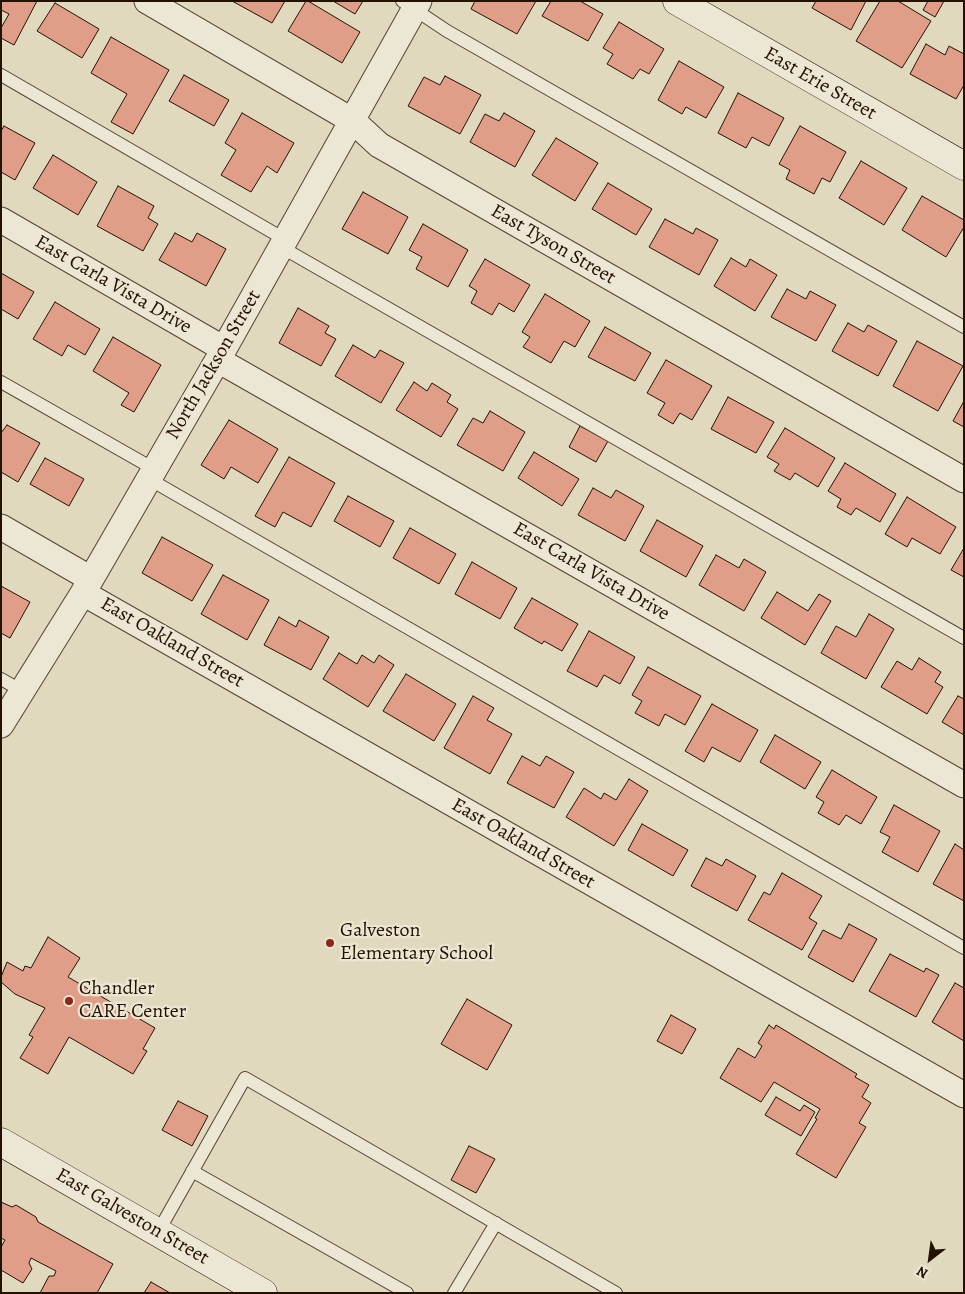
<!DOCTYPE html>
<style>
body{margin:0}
#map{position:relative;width:965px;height:1294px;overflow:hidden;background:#e1d9bd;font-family:Alegreya,serif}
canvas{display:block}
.frame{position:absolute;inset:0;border:2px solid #241201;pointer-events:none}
.north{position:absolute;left:905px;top:1234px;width:50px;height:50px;-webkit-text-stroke:4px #ece6d4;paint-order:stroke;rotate:210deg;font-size:14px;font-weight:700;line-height:20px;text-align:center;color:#241201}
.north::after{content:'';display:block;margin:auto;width:18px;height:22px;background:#241201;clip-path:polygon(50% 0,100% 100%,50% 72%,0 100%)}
</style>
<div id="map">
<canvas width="965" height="1294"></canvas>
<div class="frame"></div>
<div class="north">N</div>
</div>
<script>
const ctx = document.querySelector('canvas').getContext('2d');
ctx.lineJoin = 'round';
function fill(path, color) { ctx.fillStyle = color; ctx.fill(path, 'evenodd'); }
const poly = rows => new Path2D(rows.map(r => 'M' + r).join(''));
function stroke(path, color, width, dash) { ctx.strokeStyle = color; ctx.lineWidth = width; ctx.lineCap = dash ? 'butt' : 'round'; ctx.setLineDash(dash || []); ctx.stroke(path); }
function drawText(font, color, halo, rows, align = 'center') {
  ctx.font = font + ' Alegreya,serif'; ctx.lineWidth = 4.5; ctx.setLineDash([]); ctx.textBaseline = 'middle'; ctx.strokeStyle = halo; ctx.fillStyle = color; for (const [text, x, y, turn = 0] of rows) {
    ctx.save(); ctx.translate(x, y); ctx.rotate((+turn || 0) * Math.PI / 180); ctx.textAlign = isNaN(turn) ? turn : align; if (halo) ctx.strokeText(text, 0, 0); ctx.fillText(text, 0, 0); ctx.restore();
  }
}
const building = poly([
 [1,1,37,1,14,45,1,38,1,28,9,14,1,10,1,1],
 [232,1,285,1,272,23,232,1],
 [306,1,308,1,360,32,342,63,288,31,306,1],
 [333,1,363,1,355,14,333,1],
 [475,1,536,1,517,34,471,9,475,1],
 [551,1,580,1,603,14,588,41,542,16,551,1],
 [816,1,866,1,851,30,812,8,816,1],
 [880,1,898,1,931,21,902,68,856,41,880,1],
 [928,1,944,1,935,17,923,10,928,1],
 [55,3,99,29,82,58,37,31,55,3],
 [619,22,664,49,649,74,640,69,633,79,607,64,613,54,603,48,619,22],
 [111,37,169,70,133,134,111,122,127,94,91,73,111,37],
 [926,44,945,55,949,46,964,54,964,85,956,99,910,74,926,44],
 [679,61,724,87,706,118,686,107,682,114,658,100,679,61],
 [184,75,229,100,214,126,169,101,184,75],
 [445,76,481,95,460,134,408,106,424,77,440,85,445,76],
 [738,93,784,118,769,146,752,137,746,148,718,133,738,93],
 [242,113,294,143,277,173,267,166,251,192,221,175,236,150,225,143,242,113],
 [504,113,535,131,515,167,470,142,485,114,499,121,504,113],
 [4,126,35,143,15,180,1,172,1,131,4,126],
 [800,126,846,152,830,182,822,178,814,194,786,179,790,170,779,164,800,126],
 [556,138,598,163,575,201,532,175,556,138],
 [53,155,97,182,78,215,33,188,53,155],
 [861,161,907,188,884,225,839,198,861,161],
 [608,183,652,209,636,235,592,209,608,183],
 [118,186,154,206,148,218,158,224,143,251,97,226,118,186],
 [363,192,408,217,388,254,342,229,363,192],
 [922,196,964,220,964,227,946,257,902,230,922,196],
 [665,219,693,234,696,228,718,240,699,275,649,247,665,219],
 [423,224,468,250,448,287,416,269,422,257,409,250,423,224],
 [175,233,192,242,197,233,226,249,206,286,159,260,175,233],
 [731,258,746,267,750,259,777,275,755,311,714,286,731,258],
 [485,259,530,285,514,312,499,303,492,315,471,303,477,291,469,286,485,259],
 [1,273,34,292,18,319,1,309,1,273],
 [787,289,806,299,810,291,836,305,816,341,771,317,787,289],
 [545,294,590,321,575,347,564,341,551,363,523,347,530,337,522,332,545,294],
 [55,302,100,329,85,355,68,345,62,356,33,339,55,302],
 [298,308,329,326,325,333,336,339,321,366,279,343,298,308],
 [848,323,864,332,868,325,897,341,878,376,832,351,848,323],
 [605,327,651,353,635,381,588,357,605,327],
 [113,337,161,365,134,412,121,405,129,393,93,371,113,337],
 [917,341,963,366,938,411,893,386,917,341],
 [353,345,375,358,380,350,404,363,381,403,335,376,353,345],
 [666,360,712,386,692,420,680,413,673,424,658,415,665,403,647,393,666,360],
 [414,382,427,391,432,383,451,395,447,402,458,409,441,437,396,410,414,382],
 [728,397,774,422,756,453,711,429,728,397],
 [964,401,964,427,953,421,964,401],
 [490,411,525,432,503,471,457,445,473,418,483,423,490,411],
 [229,420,278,449,258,483,231,467,224,479,201,465,229,420],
 [7,425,40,443,18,482,1,472,1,433,7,425],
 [580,426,608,441,596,462,569,447,580,426],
 [785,428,835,458,818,487,795,473,790,480,774,471,779,464,767,457,785,428],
 [534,452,579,479,562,506,518,478,534,452],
 [289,457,335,483,311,527,283,512,275,527,255,516,289,457],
 [45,458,84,479,69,506,30,484,45,458],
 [845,463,896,494,880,522,856,508,851,515,837,507,841,499,828,491,845,463],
 [593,488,611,498,616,490,644,506,625,541,578,515,593,488],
 [348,496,394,521,380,547,334,521,348,496],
 [907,497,956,527,940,554,912,538,907,547,885,534,907,497],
 [657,520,703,546,686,577,640,551,657,520],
 [410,528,456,554,439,584,393,558,410,528],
 [162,537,213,565,192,601,142,573,162,537],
 [964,548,964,577,951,570,964,548],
 [716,555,739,568,744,559,766,572,744,611,699,585,716,555],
 [472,562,517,588,500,619,455,594,472,562],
 [223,575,269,600,247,640,201,614,223,575],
 [1,586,30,602,10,638,1,633,1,586],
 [777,592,808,611,819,594,831,601,805,645,761,618,777,592],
 [532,598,578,624,562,651,544,641,542,644,514,628,532,598],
 [869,614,894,629,866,679,821,653,836,626,856,637,869,614],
 [279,617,296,627,299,620,329,637,311,670,264,645,279,617],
 [589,631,635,657,620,684,604,675,597,687,567,671,589,631],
 [339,653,357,664,362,655,374,663,379,655,394,665,368,707,323,679,339,653],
 [919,658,941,672,935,682,943,687,927,714,881,687,897,661,912,670,919,658],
 [648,667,701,696,685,725,665,714,659,726,635,713,642,701,632,695,648,667],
 [406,674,456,704,434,741,383,711,406,674],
 [473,696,494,708,487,720,512,734,490,774,444,748,473,696],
 [958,696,964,699,964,735,942,722,958,696],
 [712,704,758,730,740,762,712,747,704,762,685,751,712,704],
 [775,735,821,762,805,789,760,762,775,735],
 [522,756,540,766,546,756,574,772,554,808,507,783,522,756],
 [832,770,877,797,861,824,846,815,839,825,818,813,824,802,816,797,832,770],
 [629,779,648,791,614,846,566,817,584,788,601,799,604,793,616,800,629,779],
 [894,805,940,831,918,872,882,852,890,837,880,832,894,805],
 [642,824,688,850,673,876,628,850,642,824],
 [955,844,964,850,964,901,933,884,955,844],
 [706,858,722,866,726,859,756,876,737,911,691,886,706,858],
 [782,873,822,896,809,918,817,923,802,950,748,920,764,892,770,895,782,873],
 [849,924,877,939,853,982,808,957,823,930,841,939,849,924],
 [48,937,80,958,68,977,155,1028,143,1049,147,1051,133,1074,69,1037,48,1074,20,1058,33,1037,29,1035,45,1008,15,994,1,982,1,977,7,962,23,971,25,966,31,968,48,937],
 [890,954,924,972,926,968,939,975,916,1017,869,991,890,954],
 [955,983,964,988,964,1041,932,1022,955,983],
 [467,999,512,1025,487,1070,441,1044,467,999],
 [671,1015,696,1029,682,1054,657,1041,671,1015],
 [769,1025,774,1029,776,1025,857,1074,855,1077,869,1085,862,1097,871,1103,859,1123,866,1127,836,1178,796,1154,817,1119,815,1118,820,1109,774,1082,761,1102,720,1078,738,1048,755,1058,762,1046,758,1043,769,1025],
 [776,1097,800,1111,804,1105,815,1112,801,1136,765,1115,776,1097],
 [178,1101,208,1116,192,1146,162,1130,178,1101],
 [469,1146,495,1159,476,1193,451,1180,469,1146],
 [1,1202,12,1207,16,1205,36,1217,38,1222,113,1264,97,1293,40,1293,49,1276,54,1276,56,1271,31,1258,29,1263,32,1269,23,1283,1,1270,1,1247,5,1240,1,1238,1,1202],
 [151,1282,170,1293,144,1293,151,1282]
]);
fill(building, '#e09e88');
stroke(building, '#241201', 1);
const lane = poly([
 [402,1,447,31,964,327],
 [1,75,286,240],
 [281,247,964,638],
 [1,382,154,469],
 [149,479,964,948],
 [1,679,22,691],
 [192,1171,407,1293],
 [158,1232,245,1078,616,1293],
 [454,1293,496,1223]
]);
const street = poly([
 [147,1,353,121,379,145,964,480],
 [1,220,224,349],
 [218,360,964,785],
 [1,527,91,579],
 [83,593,964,1095],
 [1,725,83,593,224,349,419,1]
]);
const secondary = poly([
 [677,1,964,166],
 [1,1142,263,1293]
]);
stroke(lane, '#534430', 14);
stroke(street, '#534430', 27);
stroke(secondary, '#241201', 29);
stroke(lane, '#ece6d4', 12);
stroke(street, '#ece6d4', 25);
stroke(secondary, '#ece6d4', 28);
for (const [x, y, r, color] of [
 [330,943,5,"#8f2418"],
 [69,1001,5,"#8f2418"]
]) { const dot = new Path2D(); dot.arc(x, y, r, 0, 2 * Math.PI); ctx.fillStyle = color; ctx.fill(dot); stroke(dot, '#ece6d4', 2); }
drawText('20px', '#241201', '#ece6d4', [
 ["East Erie Street",820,84,30],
 ["East Tyson Street",553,245,30],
 ["East Carla Vista Drive",113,285,30],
 ["North Jackson Street",214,365,-60],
 ["East Carla Vista Drive",591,572,30],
 ["East Oakland Street",172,643,30],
 ["East Oakland Street",523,844,30],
 ["East Galveston Street",132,1217,30]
]);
drawText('20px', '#241201', '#ece6d4', [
 ["Galveston",340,931],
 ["Elementary School",340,954],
 ["Chandler",79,989],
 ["CARE Center",79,1012]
], 'left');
</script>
